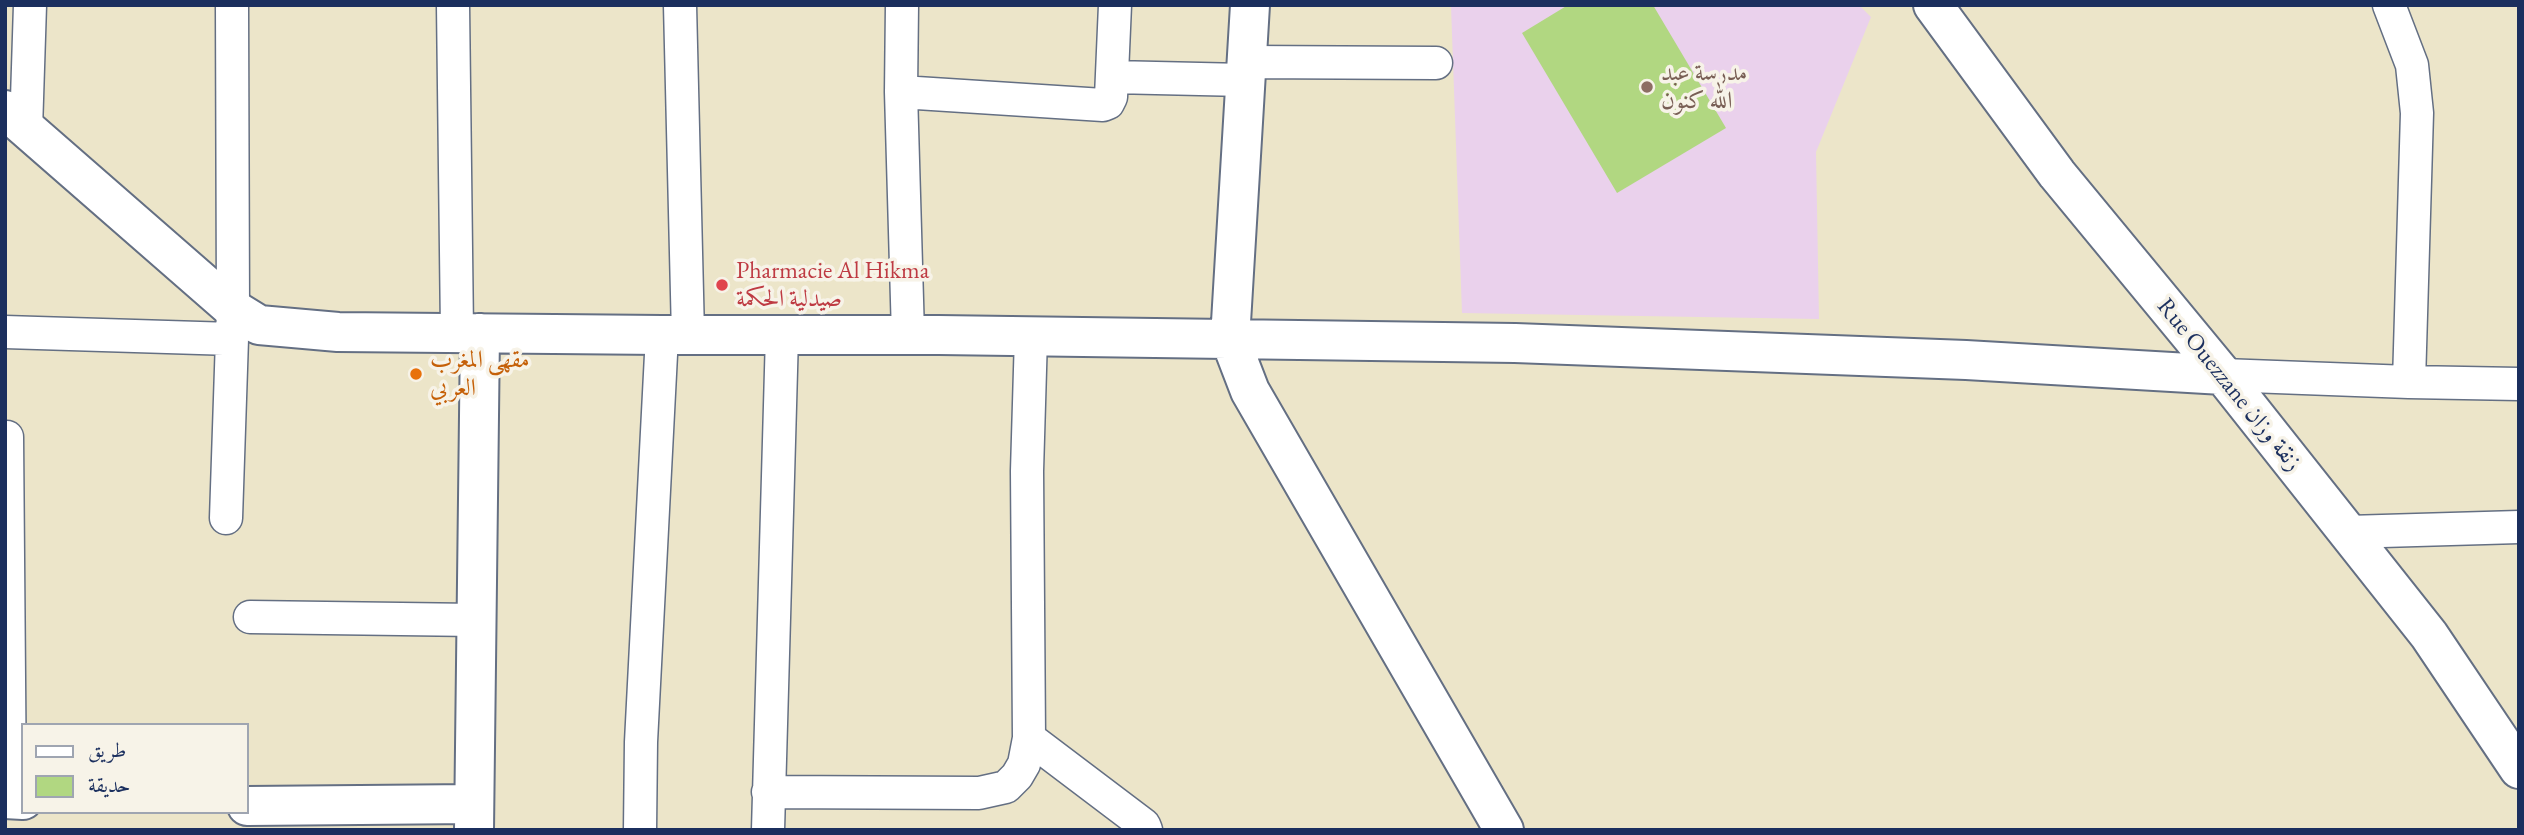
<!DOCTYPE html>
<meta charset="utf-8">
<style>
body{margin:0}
#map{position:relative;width:2524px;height:835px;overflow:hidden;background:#ece5c9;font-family:"EB Garamond",Amiri,serif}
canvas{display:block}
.frame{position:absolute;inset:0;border:7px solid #1b2f5e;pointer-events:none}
.legend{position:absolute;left:21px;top:723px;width:228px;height:91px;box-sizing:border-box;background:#f7f3e8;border:2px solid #9fa5b1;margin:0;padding:9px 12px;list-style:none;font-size:21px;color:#1b2f5e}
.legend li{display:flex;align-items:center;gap:14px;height:35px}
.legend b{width:35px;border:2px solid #9fa5b1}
</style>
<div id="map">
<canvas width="2524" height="835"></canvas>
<div class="frame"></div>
<ul class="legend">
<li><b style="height:9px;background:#fff"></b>طريق</li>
<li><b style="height:19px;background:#b1d781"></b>حديقة</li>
</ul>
</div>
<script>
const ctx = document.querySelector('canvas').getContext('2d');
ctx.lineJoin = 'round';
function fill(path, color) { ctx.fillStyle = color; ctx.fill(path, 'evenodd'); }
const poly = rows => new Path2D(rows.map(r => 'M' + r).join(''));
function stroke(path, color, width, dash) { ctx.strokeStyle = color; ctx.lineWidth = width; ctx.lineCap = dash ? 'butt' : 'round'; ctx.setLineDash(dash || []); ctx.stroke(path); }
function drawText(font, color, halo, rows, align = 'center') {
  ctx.font = font + ' "EB Garamond",Amiri,serif'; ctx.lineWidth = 7; ctx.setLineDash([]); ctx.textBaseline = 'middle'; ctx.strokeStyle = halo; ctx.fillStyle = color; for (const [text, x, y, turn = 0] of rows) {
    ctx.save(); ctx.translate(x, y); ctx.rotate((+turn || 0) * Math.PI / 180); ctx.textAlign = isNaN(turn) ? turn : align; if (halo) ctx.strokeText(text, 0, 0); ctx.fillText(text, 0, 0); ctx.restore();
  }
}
fill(poly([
 [1446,5,1859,5,1871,17,1816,152,1819,319,1462,313,1451,6]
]), '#ead1ec');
fill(poly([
 [1568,5,1653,5,1726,128,1617,193,1522,33]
]), '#b1d781');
const street = poly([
 [453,5,457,332],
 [680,5,688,335],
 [902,5,901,92,908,335],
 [2389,5,2412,65,2417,113,2409,382],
 [1246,62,1436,63],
 [1112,77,1244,80],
 [901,92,1103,105,1108,103,1111,97,1115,5],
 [26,130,30,5],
 [5,332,232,339],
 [2223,375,2409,382,2519,384],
 [7,437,10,799],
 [226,518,233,309,232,5],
 [2348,532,2519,527],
 [250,617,476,620],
 [1029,738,1144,825,1146,830],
 [768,792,979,793,1006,787,1017,776,1024,764,1029,738,1027,471,1031,336],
 [640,830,641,742,662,335],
 [768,830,782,335]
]);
const secondary = poly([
 [1250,5,1230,339,1250,391,1504,830],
 [1933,5,2057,174,2223,375,2429,635,2519,769],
 [5,110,233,309,259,325,338,332,662,335,939,335,1515,343,1966,360,2223,375],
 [5,799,23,800],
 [247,806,473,804],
 [474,830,480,333]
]);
stroke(street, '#646f83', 35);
stroke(secondary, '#646f83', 42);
stroke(street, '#fff', 32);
stroke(secondary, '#fff', 38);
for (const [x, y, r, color] of [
 [1647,87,7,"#8d6e63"],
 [722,285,7,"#e0444e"],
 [416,374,7,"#e8710a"]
]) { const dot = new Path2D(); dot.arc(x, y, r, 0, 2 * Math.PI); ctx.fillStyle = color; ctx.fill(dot); stroke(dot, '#f7f3e8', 2.5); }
drawText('24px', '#785e54', '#f7f3e8', [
 ["مدرسة عبد",1661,73],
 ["الله كنون",1661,101]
], 'left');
drawText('24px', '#be3a42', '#f7f3e8', [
 ["Pharmacie Al Hikma",736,271],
 ["صيدلية الحكمة",736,299]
], 'left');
drawText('24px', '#c56008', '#f7f3e8', [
 ["مقهى المغرب",430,360],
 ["العربي",430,388]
], 'left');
drawText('24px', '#1b2f5e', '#f7f3e8', [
 ["Rue Ouezzane زنقة وزان",2229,385,51]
]);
</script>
